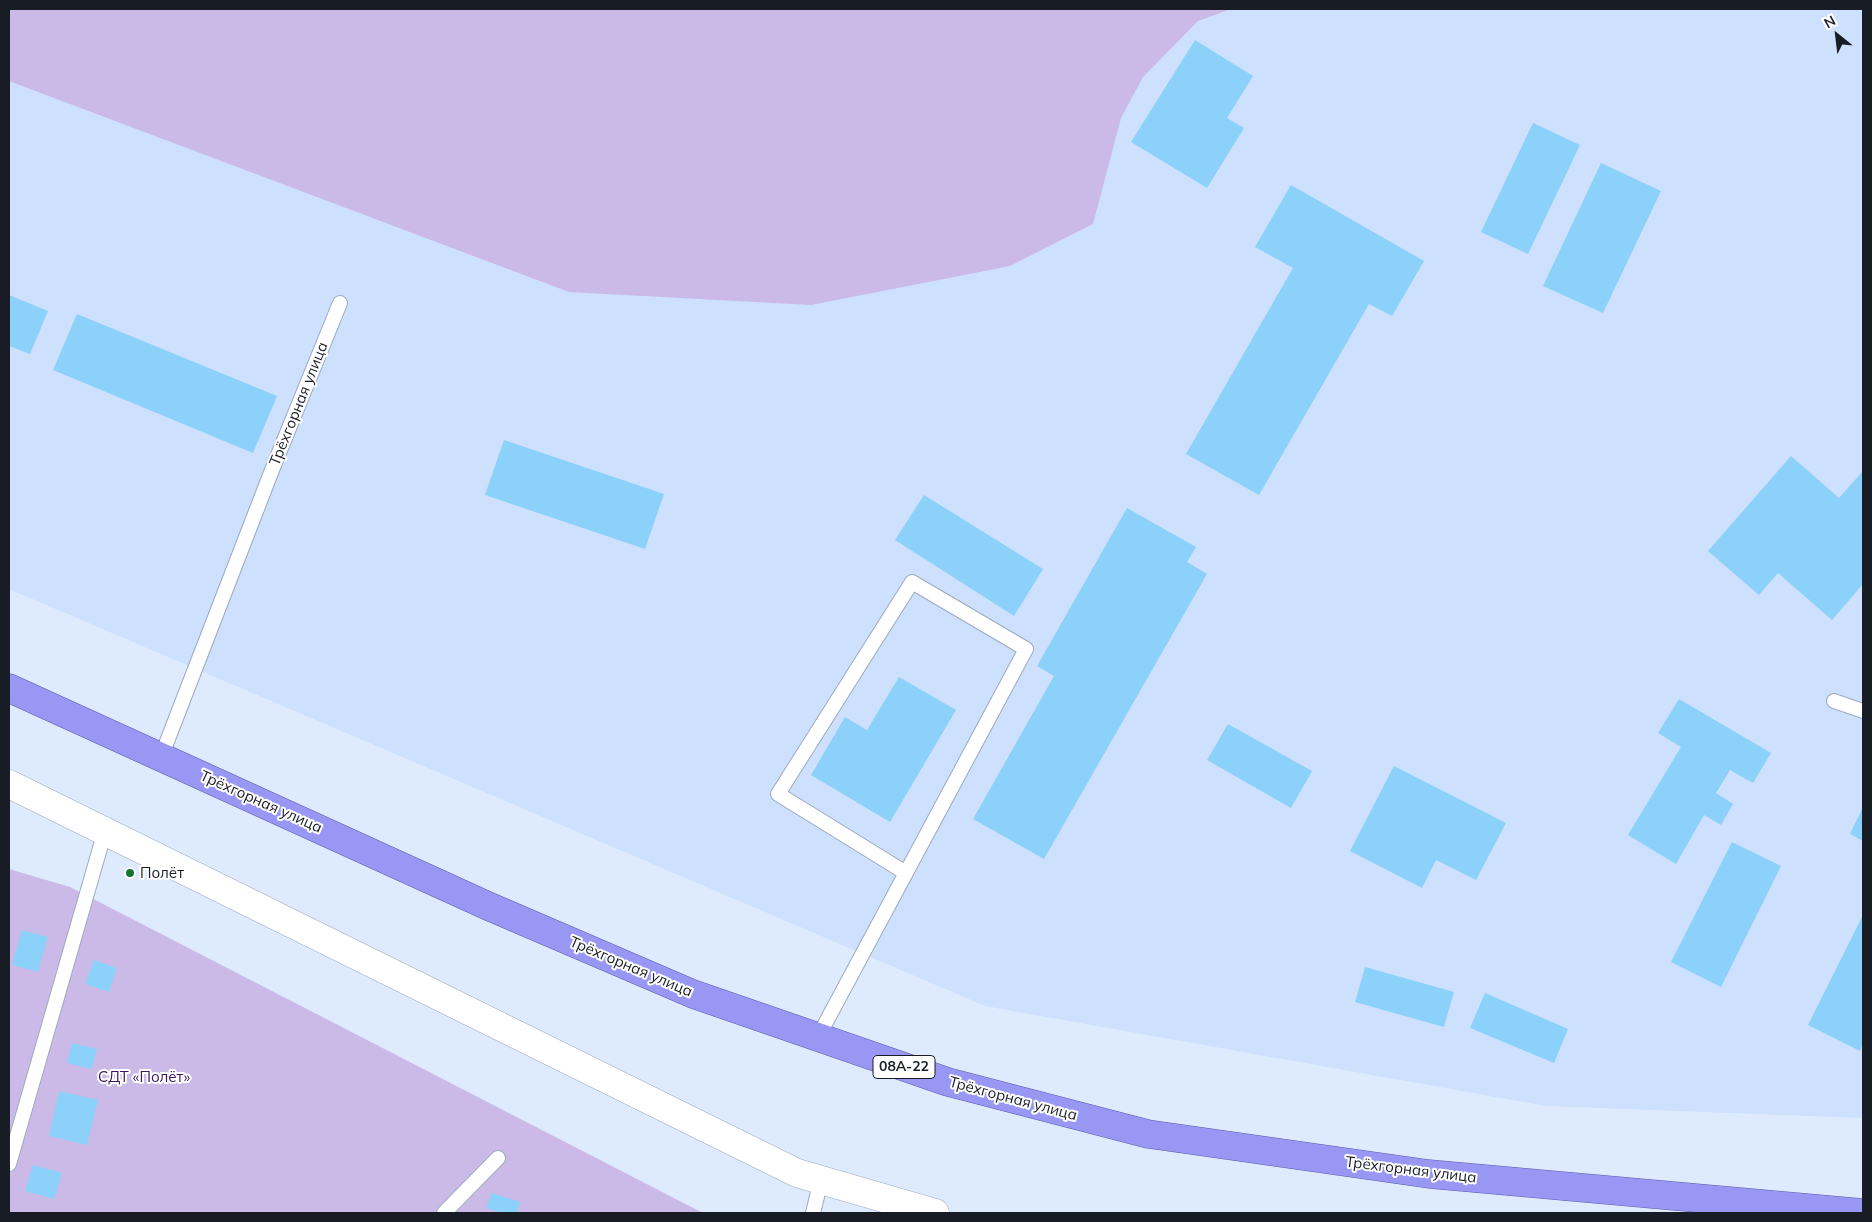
<!DOCTYPE html>
<meta charset="utf-8">
<style>
body{margin:0}
#map{position:relative;width:1872px;height:1222px;overflow:hidden;background:#deebfe;font-family:Mulish,sans-serif}
canvas{display:block}
.frame{position:absolute;inset:0;border:10px solid #181d25;pointer-events:none}
.north{position:absolute;left:1812px;top:10px;width:50px;height:50px;-webkit-text-stroke:4px #fff;paint-order:stroke;rotate:331deg;font-size:14px;font-weight:700;line-height:20px;text-align:center;color:#181d25}
.north::after{content:'';display:block;margin:auto;width:18px;height:22px;background:#181d25;clip-path:polygon(50% 0,100% 100%,50% 72%,0 100%)}
</style>
<div id="map">
<canvas width="1872" height="1222"></canvas>
<div class="frame"></div>
<div class="north">N</div>
</div>
<script>
const ctx = document.querySelector('canvas').getContext('2d');
ctx.lineJoin = 'round';
function fill(path, color) { ctx.fillStyle = color; ctx.fill(path, 'evenodd'); }
const poly = rows => new Path2D(rows.map(r => 'M' + r).join(''));
function stroke(path, color, width, dash) { ctx.strokeStyle = color; ctx.lineWidth = width; ctx.lineCap = dash ? 'butt' : 'round'; ctx.setLineDash(dash || []); ctx.stroke(path); }
function drawText(font, color, halo, rows, align = 'center') {
  ctx.font = font + ' Mulish,sans-serif'; ctx.lineWidth = 4; ctx.setLineDash([]); ctx.textBaseline = 'middle'; ctx.strokeStyle = halo; ctx.fillStyle = color; for (const [text, x, y, turn = 0] of rows) {
    ctx.save(); ctx.translate(x, y); ctx.rotate((+turn || 0) * Math.PI / 180); ctx.textAlign = isNaN(turn) ? turn : align; if (halo) ctx.strokeText(text, 0, 0); ctx.fillText(text, 0, 0); ctx.restore();
  }
}
fill(poly([
 [9,9,1863,9,1863,1118,1546,1106,985,1006,9,589]
]), '#cde0fe');
fill(poly([
 [9,9,1231,9,1198,21,1143,77,1121,118,1093,224,1010,266,811,305,569,292,9,81],
 [9,869,70,887,703,1213,9,1213]
]), '#cbb9e7');
fill(poly([
 [1195,40,1253,76,1227,118,1244,128,1207,188,1131,142],
 [1533,123,1580,145,1528,254,1481,232],
 [1601,163,1661,191,1603,313,1543,286],
 [1291,185,1424,261,1392,316,1369,304,1259,495,1186,454,1293,268,1255,247],
 [9,295,48,311,30,354,9,346],
 [77,314,277,396,253,453,53,370],
 [504,440,664,494,645,549,485,495],
 [1791,456,1839,498,1863,471,1863,584,1832,620,1778,573,1759,595,1708,551],
 [924,495,1043,569,1014,616,895,540],
 [1127,508,1196,547,1187,562,1207,574,1044,859,973,819,1054,676,1037,666],
 [899,677,956,710,890,822,811,775,845,717,867,730],
 [1679,699,1771,753,1753,783,1730,770,1716,793,1733,804,1721,825,1704,815,1676,864,1628,835,1681,747,1658,733],
 [1228,724,1312,771,1291,808,1207,760],
 [1394,766,1506,823,1476,880,1436,860,1422,888,1350,851],
 [1863,807,1863,841,1850,834],
 [1732,842,1781,866,1721,987,1671,962],
 [1863,915,1863,1043,1860,1051,1808,1025],
 [22,930,48,937,38,972,12,965],
 [94,960,117,968,109,992,85,984],
 [1365,967,1454,992,1444,1027,1355,1002],
 [1485,993,1568,1029,1554,1063,1470,1028],
 [72,1043,97,1049,92,1069,67,1063],
 [59,1091,98,1100,87,1145,49,1136],
 [33,1165,62,1173,54,1199,25,1191],
 [492,1193,520,1202,517,1213,502,1213,486,1208]
]), '#8cd1fa');
const service = poly([
 [1834,701,1863,711],
 [161,757,272,470,340,303],
 [818,1037,1026,649,912,582,778,794,906,873],
 [9,1164,105,831],
 [444,1213,498,1158],
 [813,1213,821,1180]
]);
const tertiary = poly([
 [9,784,797,1173,935,1213]
]);
const trunk = poly([
 [9,688,488,906,693,994,948,1082,1148,1134,1429,1174,1863,1213]
]);
stroke(service, '#9baac0', 16);
stroke(tertiary, '#9baac0', 29);
stroke(trunk, '#5a5baa', 29);
stroke(service, '#fff', 14);
stroke(tertiary, '#fff', 28);
stroke(trunk, '#9897f4', 28);
for (const [x, y, r, color] of [
 [130,873,5,"#107628"]
]) { const dot = new Path2D(); dot.arc(x, y, r, 0, 2 * Math.PI); ctx.fillStyle = color; ctx.fill(dot); stroke(dot, '#fff', 2); }
for (const [x, y, w] of [
 [904,1067,62]
]) { const box = new Path2D(); box.roundRect(x - w / 2, y - 11.5, w, 23, 4); ctx.fillStyle = '#fff'; ctx.fill(box); stroke(box, '#181d25', 1); }
drawText('bold 14px', '#181d25', null, [
 ["08А-22",904,1067]
]);
drawText('15px', '#181d25', '#fff', [
 ["Трёхгорная улица",299,404,-68],
 ["Трёхгорная улица",261,802,24],
 ["Трёхгорная улица",631,967,23],
 ["Трёхгорная улица",1013,1099,15],
 ["Трёхгорная улица",1411,1170,7]
]);
drawText('15px', '#181d25', '#fff', [
 ["Полёт",140,873]
], 'left');
drawText('15px', '#3c175e', '#fff', [
 ["СДТ «Полёт»",144,1077]
]);
</script>
